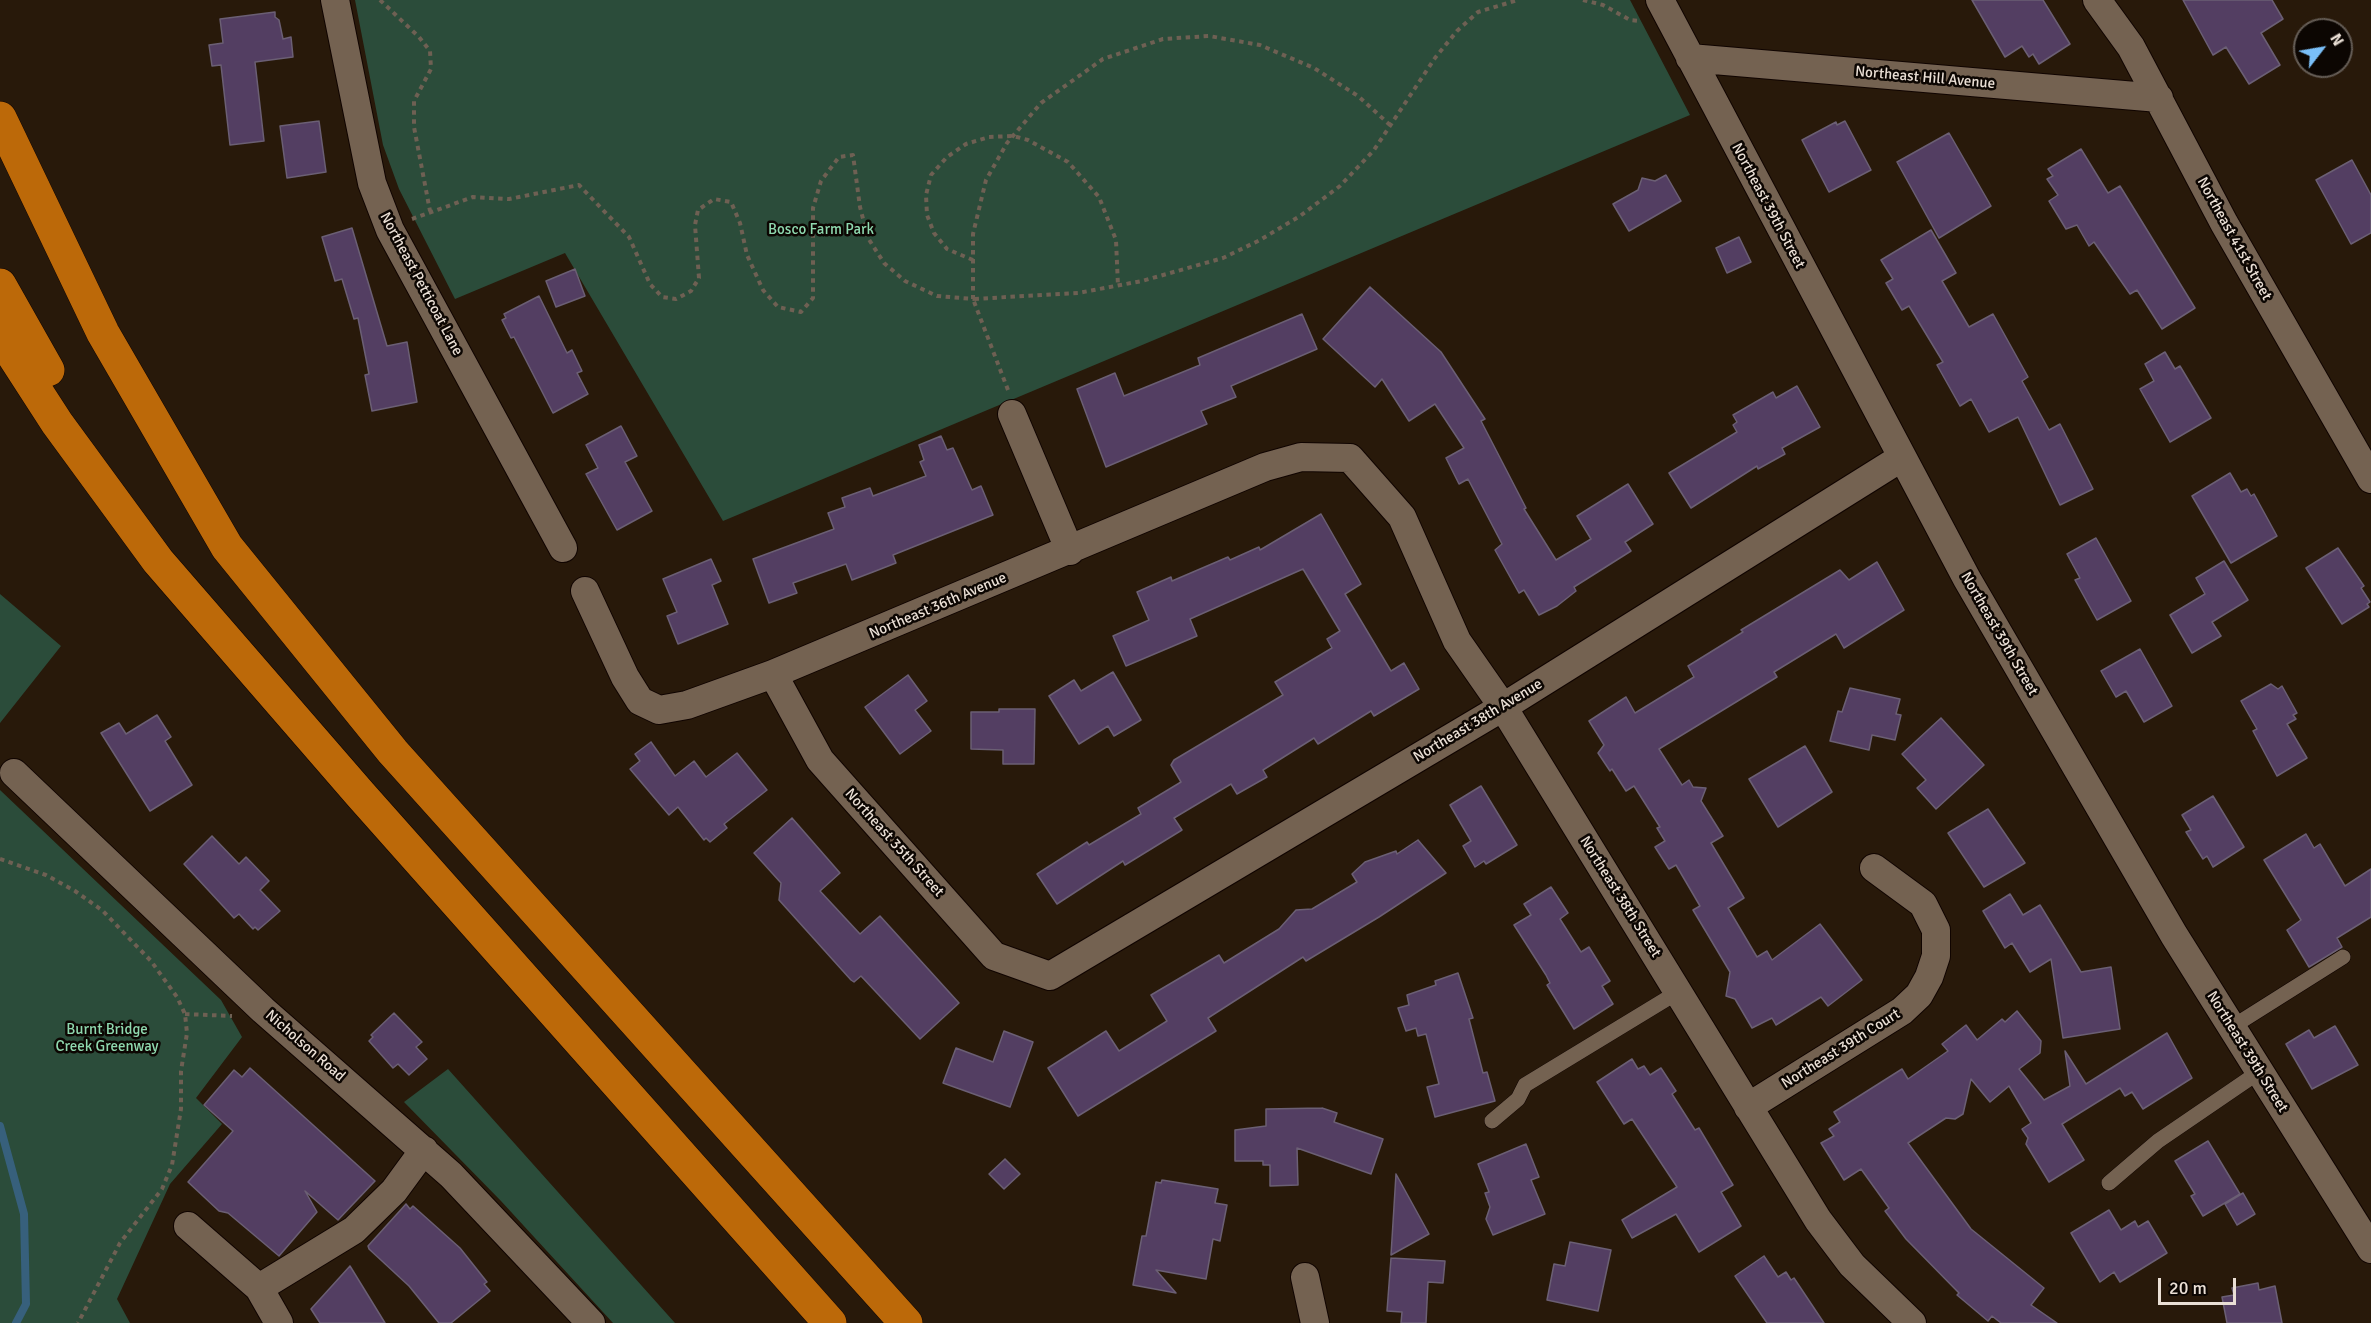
<!DOCTYPE html>
<style>
body{margin:0}
#map{position:relative;width:2371px;height:1323px;overflow:hidden;background:#28190a;font-family:Signika,sans-serif}
canvas{display:block}
.north{position:absolute;left:2293px;top:18px;width:60px;height:60px;box-sizing:border-box;background:#0c0602;border:2px solid #655d56;border-radius:50%;rotate:59deg;font-size:16px;font-weight:700;line-height:24px;text-align:center;color:#eadfd5}
.north::after{content:'';display:block;margin:auto;width:21px;height:27px;background:#7abff8;clip-path:polygon(50% 0,100% 100%,50% 72%,0 100%)}
.scale{position:absolute;left:2158px;top:1278px;width:78px;height:27px;box-sizing:border-box;border:3px solid #eadfd5;border-top:0;padding-left:8px;font-size:18px;line-height:21px;white-space:nowrap;color:#eadfd5;-webkit-text-stroke:4px #0c0602;paint-order:stroke}
</style>
<div id="map">
<canvas width="2371" height="1323"></canvas>
<div class="north">N</div>
<div class="scale">20 m</div>
</div>
<script>
const ctx = document.querySelector('canvas').getContext('2d');
ctx.lineJoin = 'round';
function fill(path, color) { ctx.fillStyle = color; ctx.fill(path, 'evenodd'); }
const poly = rows => new Path2D(rows.map(r => 'M' + r).join(''));
function stroke(path, color, width, dash) { ctx.strokeStyle = color; ctx.lineWidth = width; ctx.lineCap = dash ? 'butt' : 'round'; ctx.setLineDash(dash || []); ctx.stroke(path); }
function drawText(font, color, halo, rows, align = 'center') {
  ctx.font = font + ' Signika,sans-serif'; ctx.lineWidth = 5; ctx.setLineDash([]); ctx.textBaseline = 'middle'; ctx.strokeStyle = halo; ctx.fillStyle = color; for (const [text, x, y, turn = 0] of rows) {
    ctx.save(); ctx.translate(x, y); ctx.rotate((+turn || 0) * Math.PI / 180); ctx.textAlign = isNaN(turn) ? turn : align; if (halo) ctx.strokeText(text, 0, 0); ctx.fillText(text, 0, 0); ctx.restore();
  }
}
fill(poly([
 [355,0,1630,0,1690,115,723,521,565,253,455,299,399,189,383,145],
 [0,594,61,646,0,723],
 [0,790,221,1000,242,1037,196,1098,222,1124,170,1184,117,1299,130,1323,0,1323],
 [448,1069,675,1323,613,1323,501,1201,404,1102]
]), '#2b4c3a');
stroke(poly([
 [0,1126,24,1214,26,1304,16,1323]
]), '#37607c', 8);
const building = poly([
 [1972,0,2043,0,2070,44,2039,64,2033,54,2029,57,2022,46,2005,57,1972,0],
 [2183,0,2272,0,2283,19,2261,33,2280,65,2249,84,2226,47,2213,55,2183,0],
 [275,12,275,17,279,20,283,39,291,37,293,57,255,62,264,141,230,145,221,65,212,66,209,45,223,43,220,19,275,12],
 [319,121,326,172,287,178,280,126,319,121],
 [1845,121,1871,170,1829,192,1802,140,1836,122,1837,125,1845,121],
 [1949,133,1991,206,1939,238,1897,162,1949,133],
 [2081,149,2108,193,2120,186,2195,308,2162,329,2137,290,2130,294,2094,242,2089,246,2077,225,2066,229,2049,201,2058,195,2047,179,2053,176,2048,169,2081,149],
 [2352,160,2371,195,2371,233,2351,244,2316,180,2352,160],
 [1666,175,1681,201,1629,231,1613,204,1638,190,1642,178,1655,181,1666,175],
 [352,228,387,346,407,342,417,402,372,411,365,375,369,374,358,318,354,319,342,279,335,281,322,237,352,228],
 [1931,230,1956,273,1942,281,1969,327,1993,314,2028,377,2022,381,2049,430,2060,424,2093,489,2060,505,2018,417,1989,432,1971,399,1960,406,1937,365,1943,362,1909,306,1902,310,1886,283,1893,279,1881,260,1931,230],
 [1739,237,1751,262,1727,273,1716,248,1739,237],
 [575,269,585,296,556,307,546,281,575,269],
 [1370,287,1441,352,1485,419,1481,421,1526,508,1524,509,1556,560,1591,539,1577,516,1628,484,1653,524,1625,542,1631,551,1574,587,1576,591,1557,606,1539,615,1524,590,1519,593,1495,550,1502,544,1468,479,1459,484,1446,458,1464,448,1435,404,1409,421,1382,379,1375,387,1323,339,1370,287],
 [539,296,567,353,572,350,582,371,577,373,588,394,553,413,514,337,511,338,502,320,506,318,504,314,539,296],
 [1302,314,1317,349,1231,386,1236,397,1201,411,1207,424,1106,467,1077,389,1115,373,1124,396,1200,365,1198,358,1302,314],
 [2165,352,2175,369,2180,366,2211,418,2170,442,2140,389,2154,381,2145,364,2165,352],
 [1797,386,1820,427,1782,448,1785,454,1758,469,1757,466,1691,508,1669,473,1737,432,1733,425,1737,422,1733,415,1773,392,1776,398,1797,386],
 [621,426,637,456,625,462,652,511,617,530,586,474,598,468,586,445,621,426],
 [941,436,947,450,953,448,972,490,981,486,993,515,893,555,896,563,873,572,852,580,846,564,793,583,797,593,769,603,753,559,834,529,828,513,845,507,842,498,870,488,873,496,926,476,920,462,924,460,919,445,941,436],
 [2230,473,2241,492,2247,489,2251,496,2254,494,2277,536,2231,563,2192,496,2230,473],
 [1321,514,1361,584,1345,594,1391,671,1404,663,1419,689,1374,716,1371,711,1318,744,1314,738,1263,770,1267,777,1237,794,1231,784,1174,818,1182,830,1125,865,1123,861,1057,904,1037,874,1087,842,1089,845,1141,814,1138,808,1181,782,1171,765,1174,760,1283,695,1275,682,1332,648,1327,639,1340,631,1303,569,1190,619,1197,636,1126,666,1113,636,1149,620,1137,592,1171,577,1172,581,1228,557,1230,560,1259,547,1260,550,1321,514],
 [2096,538,2131,601,2097,620,2075,580,2080,578,2067,554,2096,538],
 [2338,548,2364,586,2361,588,2370,602,2367,604,2369,607,2342,624,2306,568,2338,548],
 [711,559,721,581,712,585,728,624,678,644,667,616,677,612,663,579,711,559],
 [2224,561,2248,600,2212,622,2221,636,2192,653,2170,615,2205,594,2196,578,2224,561],
 [1877,562,1904,610,1844,648,1836,634,1774,672,1777,677,1659,749,1682,785,1689,780,1693,787,1706,788,1701,801,1723,836,1711,843,1744,898,1728,908,1757,957,1767,951,1772,960,1820,924,1862,980,1828,1006,1821,997,1776,1025,1772,1018,1752,1028,1735,999,1726,996,1730,972,1693,910,1700,906,1676,865,1669,869,1655,847,1665,841,1657,828,1660,827,1634,786,1626,791,1612,769,1610,771,1598,753,1604,745,1589,721,1626,697,1635,713,1694,677,1688,666,1743,632,1741,630,1840,570,1849,580,1877,562],
 [2140,649,2172,706,2144,722,2126,691,2116,697,2101,671,2140,649],
 [1113,672,1141,720,1114,736,1108,726,1079,744,1049,696,1074,680,1081,691,1113,672],
 [908,675,927,701,915,710,931,731,900,754,865,707,908,675],
 [2271,684,2278,689,2282,686,2297,713,2293,715,2296,719,2287,724,2307,758,2277,776,2253,731,2257,729,2241,701,2271,684],
 [1850,688,1900,699,1896,714,1901,715,1895,740,1872,735,1869,750,1830,741,1838,711,1842,712,1850,688],
 [999,709,1035,709,1034,764,1003,764,1003,750,971,749,971,712,999,712,999,709],
 [157,715,171,737,165,741,192,785,150,811,101,733,119,723,126,734,157,715],
 [1941,718,1984,765,1936,809,1917,788,1926,780,1902,754,1941,718],
 [651,742,675,776,694,761,706,777,737,753,767,790,724,824,727,828,710,842,706,838,704,840,678,807,669,815,630,769,640,761,635,754,651,742],
 [1805,746,1832,792,1778,827,1749,779,1805,746],
 [1481,786,1517,845,1486,864,1484,861,1475,867,1463,846,1471,841,1450,805,1481,786],
 [2213,796,2244,847,2213,867,2207,856,2203,859,2186,832,2191,830,2182,815,2213,796],
 [1988,809,2025,863,1984,887,1948,833,1988,809],
 [792,818,840,873,820,891,860,934,880,916,959,1003,920,1039,861,976,854,982,851,980,779,900,781,883,754,853,792,818],
 [2306,834,2314,848,2320,844,2345,886,2371,869,2371,917,2337,938,2342,947,2309,967,2287,930,2301,920,2264,860,2306,834],
 [212,836,239,864,246,857,269,881,260,890,280,911,258,930,255,927,253,929,239,914,234,918,184,864,212,836],
 [1418,840,1446,873,1379,917,1306,961,1303,957,1208,1018,1216,1031,1078,1116,1048,1068,1106,1031,1119,1051,1167,1021,1151,995,1219,955,1224,963,1279,929,1296,910,1312,909,1357,882,1352,874,1365,862,1396,851,1397,854,1418,840],
 [1551,887,1568,913,1560,919,1581,952,1589,947,1610,981,1602,986,1613,1004,1574,1029,1547,985,1550,983,1546,975,1514,925,1531,915,1524,904,1551,887],
 [2010,894,2023,915,2040,905,2081,972,2111,967,2120,1029,2063,1038,2051,959,2030,972,2012,943,2005,948,1983,911,2010,894],
 [1458,973,1473,1018,1469,1019,1483,1073,1487,1072,1495,1101,1435,1117,1427,1087,1439,1084,1426,1034,1418,1036,1416,1028,1406,1031,1398,1008,1409,1005,1407,995,1436,985,1435,981,1458,973],
 [2017,1011,2041,1041,2040,1053,2019,1069,2044,1100,2070,1086,2065,1051,2086,1084,2167,1033,2192,1078,2143,1109,2132,1092,2125,1096,2120,1088,2062,1124,2084,1160,2049,1182,2026,1144,2028,1138,2022,1129,2031,1123,2009,1086,1990,1102,1971,1079,1963,1114,1955,1119,1946,1118,1908,1143,1971,1229,2044,1288,2031,1305,2057,1323,2001,1323,1992,1316,1988,1321,1957,1295,1959,1293,1906,1239,1885,1211,1889,1208,1861,1169,1844,1180,1821,1143,1834,1136,1829,1129,1840,1122,1834,1112,1902,1069,1908,1079,1948,1051,1942,1044,1966,1025,1977,1040,2002,1019,2005,1022,2017,1011],
 [394,1013,422,1042,416,1047,427,1059,409,1075,398,1064,393,1068,369,1041,373,1037,371,1035,394,1013],
 [2335,1026,2358,1065,2312,1089,2286,1044,2309,1030,2314,1038,2335,1026],
 [1004,1031,1033,1042,1010,1107,943,1083,956,1048,993,1062,1004,1031],
 [1632,1059,1638,1069,1644,1066,1650,1075,1661,1068,1676,1091,1672,1094,1695,1130,1699,1128,1733,1185,1721,1192,1741,1226,1699,1252,1676,1214,1632,1238,1622,1220,1677,1187,1632,1119,1624,1124,1597,1082,1632,1059],
 [250,1068,375,1181,338,1220,305,1191,317,1212,279,1256,228,1213,219,1211,188,1182,233,1131,204,1105,234,1070,242,1077,250,1068],
 [1322,1108,1337,1113,1334,1122,1383,1139,1371,1174,1297,1148,1298,1185,1270,1186,1270,1165,1263,1165,1263,1161,1235,1161,1235,1130,1266,1126,1266,1109,1322,1108],
 [2208,1141,2240,1194,2203,1216,2191,1196,2195,1194,2175,1161,2208,1141],
 [1526,1144,1539,1177,1531,1180,1545,1214,1493,1235,1486,1219,1490,1207,1485,1193,1489,1192,1478,1164,1526,1144],
 [1005,1159,1020,1174,1004,1189,989,1174,1005,1159],
 [1396,1174,1429,1234,1391,1255,1396,1174],
 [1162,1180,1218,1189,1215,1203,1227,1205,1220,1241,1213,1239,1206,1279,1156,1270,1176,1293,1133,1285,1142,1236,1146,1236,1156,1182,1161,1183,1162,1180],
 [2243,1193,2255,1214,2237,1225,2225,1204,2243,1193],
 [406,1204,410,1209,413,1206,460,1248,487,1282,484,1284,490,1291,451,1323,439,1323,409,1286,369,1249,368,1246,406,1204],
 [2109,1210,2121,1230,2135,1221,2138,1227,2148,1221,2167,1253,2120,1282,2114,1272,2100,1282,2071,1233,2109,1210],
 [1570,1242,1611,1250,1598,1311,1547,1300,1554,1264,1565,1266,1570,1242],
 [1764,1256,1778,1277,1786,1272,1791,1280,1794,1278,1824,1323,1767,1323,1735,1276,1764,1256],
 [1391,1258,1445,1261,1443,1283,1428,1282,1426,1323,1401,1323,1402,1312,1387,1311,1391,1258],
 [350,1266,385,1323,320,1323,311,1309,350,1266],
 [2258,1283,2259,1290,2275,1286,2282,1323,2227,1323,2222,1297,2234,1295,2232,1288,2258,1283]
]);
fill(building, '#533e62');
stroke(building, '#6b5f74', 1.5);
const lane = poly([
 [2232,1027,2343,957],
 [1492,1121,1518,1099,1525,1085,1678,992],
 [2109,1183,2158,1141,2259,1072]
]);
const street = poly([
 [335,0,372,183,390,230,563,548],
 [1660,0,1967,579,2174,935,2371,1249],
 [2097,0,2131,47,2224,223,2371,479],
 [1690,58,2159,98],
 [1012,414,1070,551],
 [585,591,625,677,640,701,659,710,687,705,773,674,1265,467,1301,457,1350,458,1402,517,1457,641,1503,707,1818,1220,1852,1265,1912,1323],
 [773,674,820,760,994,956,1050,976,1503,707,1901,458],
 [14,773,263,1010,451,1175,591,1323],
 [1748,1107,1902,1011,1919,995,1929,977,1936,956,1936,930,1923,904,1874,868],
 [188,1226,259,1288,279,1323],
 [1305,1277,1315,1323],
 [259,1288,354,1230,394,1191,424,1150]
]);
const highway = poly([
 [0,118,103,333,227,547,393,752,906,1323],
 [0,285,48,370],
 [0,335,57,423,158,561,360,794,830,1323]
]);
stroke(lane, '#100400', 16);
stroke(street, '#100400', 30);
stroke(highway, '#100400', 34);
stroke(poly([
 [380,0,419,37,430,51,431,69,414,101,414,127,430,211],
 [1583,0,1603,5,1630,20,1640,21],
 [412,219,473,197,509,199,579,185,629,237,650,284,662,297,676,299,691,291,699,278,695,225,698,210,714,199,731,202,740,223,747,255,763,290,778,307,801,312,813,298,813,208,821,181,839,157,853,155,860,207,868,238,884,263,905,281,937,296,973,299,973,234,986,180,1007,143,1041,103,1103,59,1163,39,1209,36,1260,45,1314,68,1358,96,1390,125],
 [973,260,947,249,934,233,927,215,926,195,931,175,947,157,966,144,989,137,1013,136,1028,140,1068,162,1099,197,1116,240,1118,286],
 [1008,390,973,299,1078,293,1142,281,1223,258,1260,240,1300,216,1340,186,1374,150,1435,58,1457,31,1478,12,1518,0],
 [0,859,46,875,75,891,103,911,151,961,177,997,185,1014,187,1033,181,1071,181,1109,172,1165,162,1189,120,1243,78,1323],
 [185,1014,232,1016]
]), '#6e6053', 4, [4.5, 4.5]);
stroke(lane, '#746251', 15);
stroke(street, '#746251', 28);
stroke(highway, '#bc6909', 33);
drawText('15px', '#eadfd5', '#0c0602', [
 ["Northeast Hill Avenue",1925,78,5],
 ["Northeast 39th Street",1768,206,62],
 ["Northeast 41st Street",2234,239,61],
 ["Northeast Petticoat Lane",421,284,62],
 ["Northeast 36th Avenue",938,606,-23],
 ["Northeast 39th Street",1999,634,60],
 ["Northeast 38th Avenue",1478,721,-31],
 ["Northeast 35th Street",894,843,48],
 ["Northeast 38th Street",1620,897,58],
 ["Nicholson Road",305,1046,41],
 ["Northeast 39th Court",1841,1049,-32],
 ["Northeast 39th Street",2247,1052,58]
]);
drawText('15px', '#8fd9af', '#0c0602', [
 ["Bosco Farm Park",821,230],
 ["Burnt Bridge",107,1030],
 ["Creek Greenway",107,1047]
]);
</script>
